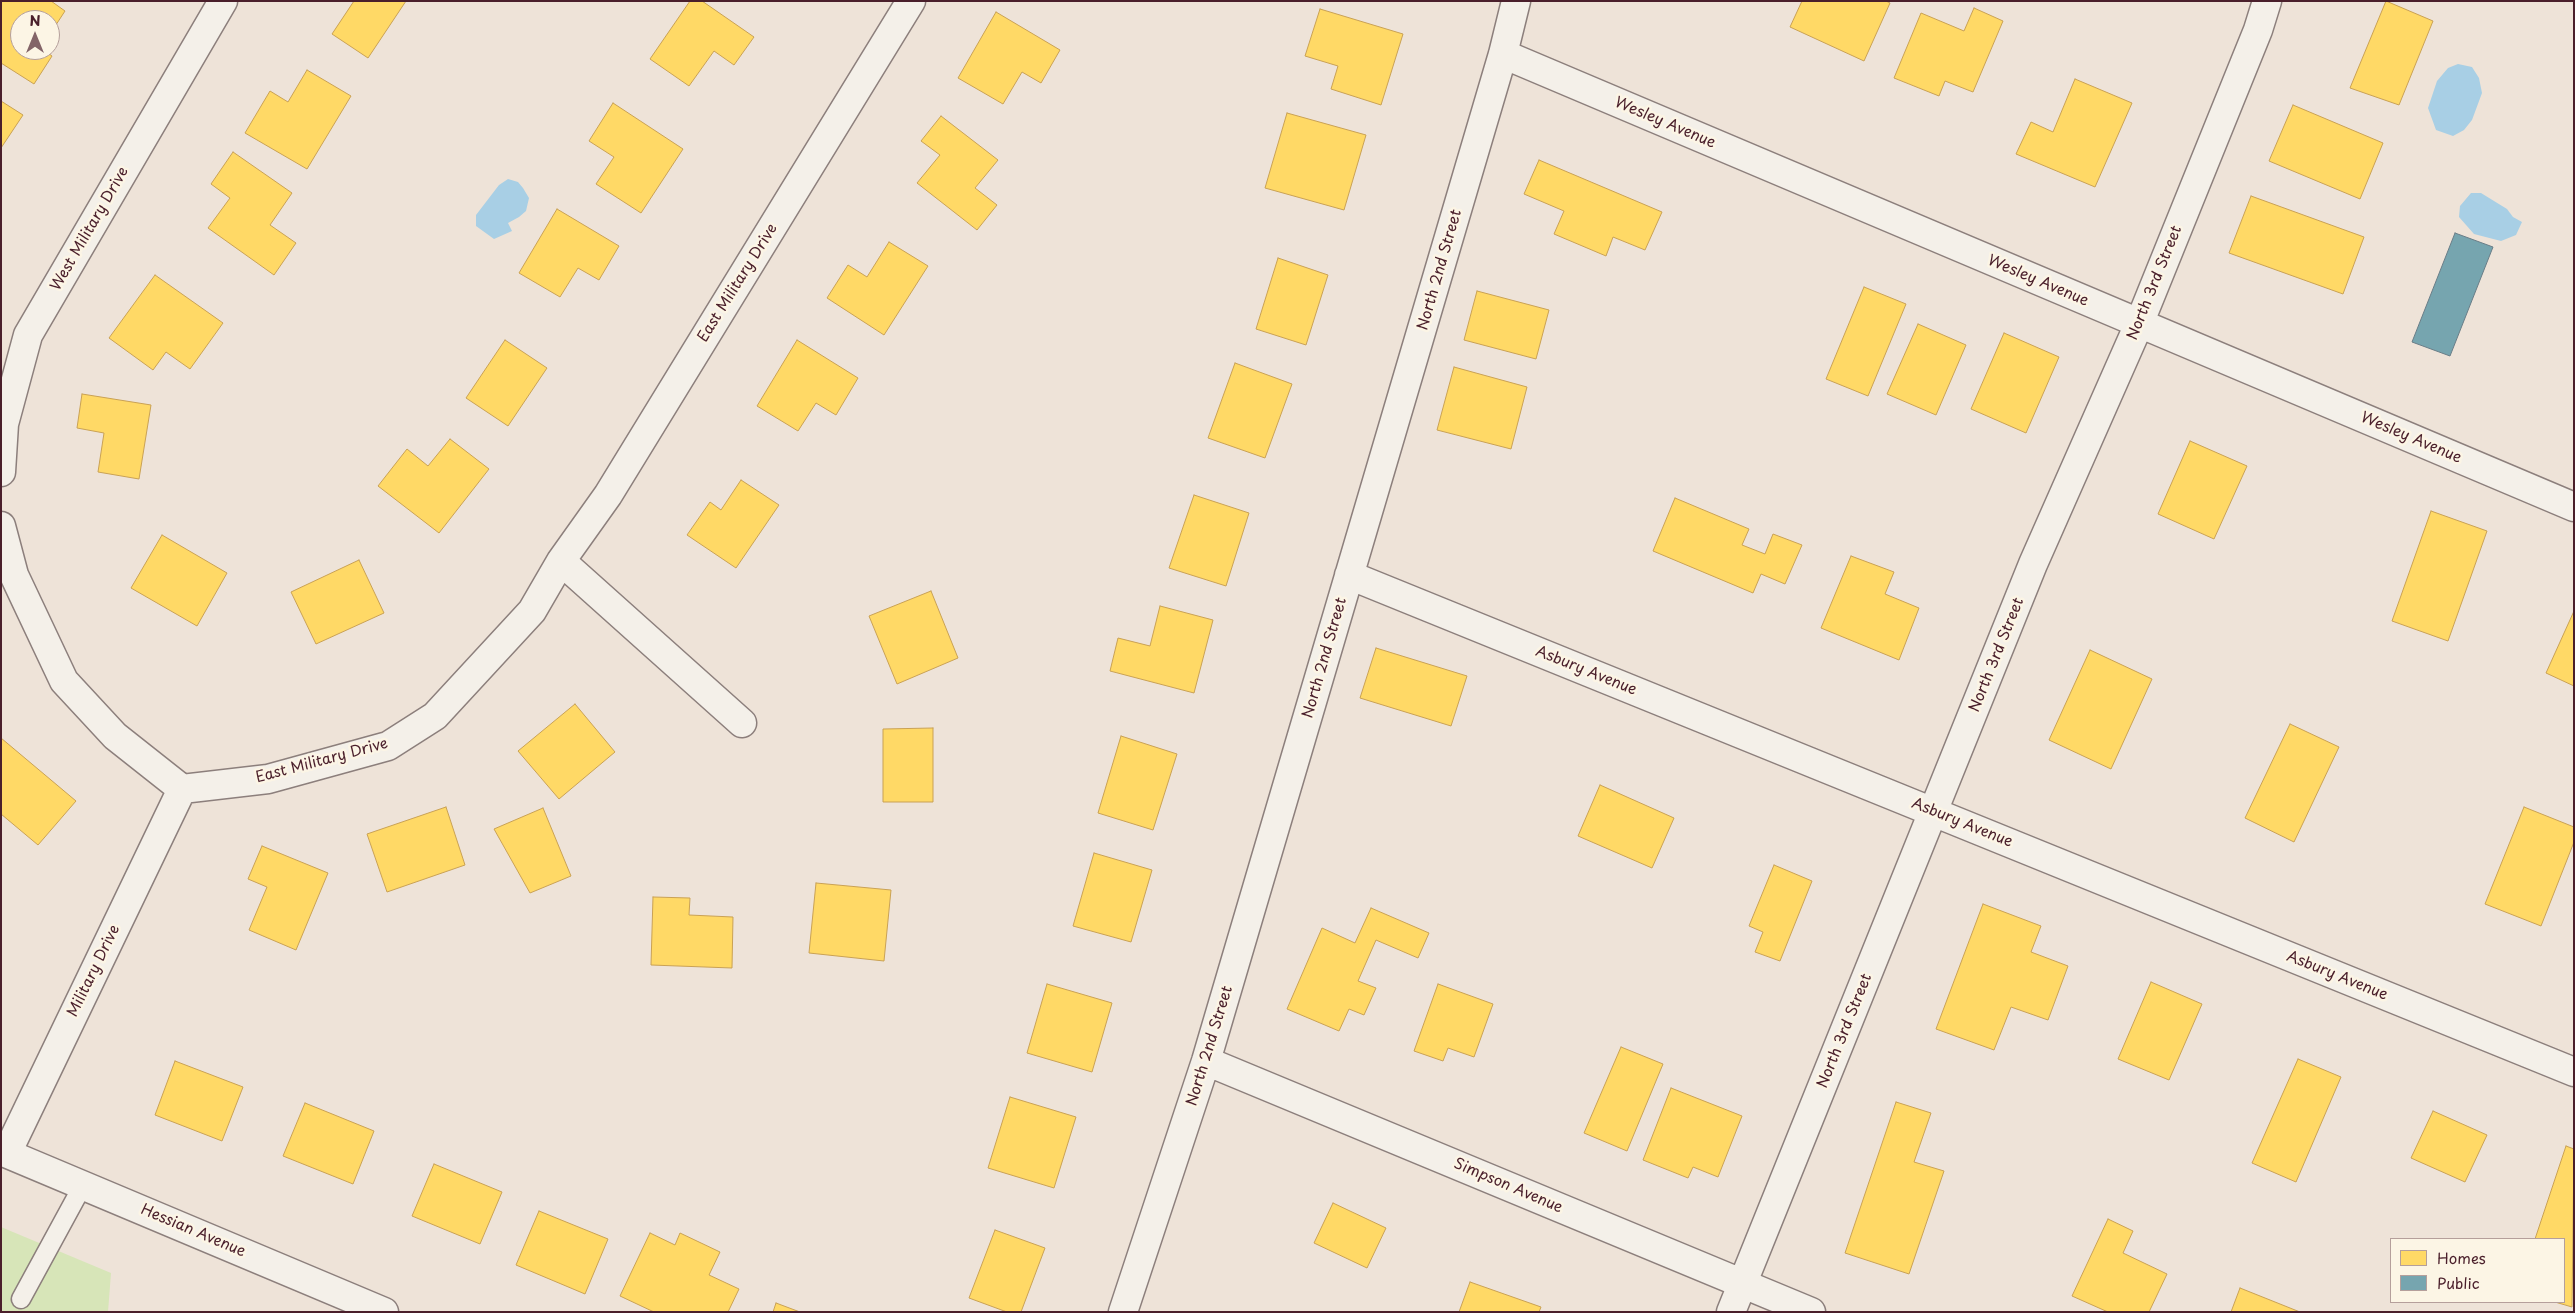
<!DOCTYPE html>
<style>
body{margin:0}
#map{position:relative;width:2575px;height:1313px;overflow:hidden;background:#eee3d8;font-family:"Playpen Sans",sans-serif}
canvas{display:block}
.frame{position:absolute;inset:0;border:2px solid #4a1f2b;pointer-events:none}
.legend{position:absolute;left:2390px;top:1238px;width:175px;height:65px;box-sizing:border-box;background:#fcf5e5;border:1px solid #b59f9b;margin:0;padding:6px 9px;list-style:none;font-size:15px;color:#4a1f2b}
.legend li{display:flex;align-items:center;gap:10px;height:25px}
.legend b{width:25px;border:1px solid #b59f9b}
.north{position:absolute;left:10px;top:10px;width:50px;height:50px;box-sizing:border-box;background:#fcf5e5;border:1px solid #b59f9b;border-radius:50%;rotate:0deg;font-size:14px;font-weight:700;line-height:20px;text-align:center;color:#4a1f2b}
.north::after{content:'';display:block;margin:auto;width:18px;height:22px;background:#836468;clip-path:polygon(50% 0,100% 100%,50% 72%,0 100%)}
</style>
<div id="map">
<canvas width="2575" height="1313"></canvas>
<div class="frame"></div>
<ul class="legend">
<li><b style="height:14px;background:#ffd966"></b>Homes</li>
<li><b style="height:14px;background:#76a5af"></b>Public</li>
</ul>
<div class="north">N</div>
</div>
<script>
const ctx = document.querySelector('canvas').getContext('2d');
ctx.lineJoin = 'round';
function fill(path, color) { ctx.fillStyle = color; ctx.fill(path, 'evenodd'); }
const poly = rows => new Path2D(rows.map(r => 'M' + r).join(''));
function stroke(path, color, width, dash) { ctx.strokeStyle = color; ctx.lineWidth = width; ctx.lineCap = dash ? 'butt' : 'round'; ctx.setLineDash(dash || []); ctx.stroke(path); }
function drawText(font, color, halo, rows, align = 'center') {
  ctx.font = font + ' "Playpen Sans",sans-serif'; ctx.lineWidth = 5; ctx.setLineDash([]); ctx.textBaseline = 'middle'; ctx.strokeStyle = halo; ctx.fillStyle = color; for (const [text, x, y, turn = 0] of rows) {
    ctx.save(); ctx.translate(x, y); ctx.rotate((+turn || 0) * Math.PI / 180); ctx.textAlign = isNaN(turn) ? turn : align; if (halo) ctx.strokeText(text, 0, 0); ctx.fillText(text, 0, 0); ctx.restore();
  }
}
fill(poly([
 [1,1227,111,1273,108,1312,1,1312]
]), '#d7e5b8');
fill(poly([
 [2458,64,2472,67,2479,78,2482,93,2472,120,2464,130,2453,136,2436,130,2428,108,2437,81,2448,68],
 [508,179,518,182,523,188,529,198,526,211,519,217,508,223,512,231,494,239,476,226,476,215,499,185],
 [2471,193,2481,193,2507,209,2513,217,2522,222,2516,235,2501,241,2474,234,2459,217,2460,206]
]), '#a8cfe5');
const homes = poly([
 [1,1,51,1,65,11,50,34,50,20,20,20,20,50,44,50,52,56,34,84,1,63,1,1],
 [354,1,406,1,368,58,332,34,354,1],
 [690,1,702,1,754,37,734,65,714,51,689,86,650,59,690,1],
 [1802,1,1886,1,1890,3,1864,61,1790,27,1802,1],
 [2386,1,2433,21,2399,105,2350,88,2386,1],
 [1974,8,2003,21,1973,92,1945,81,1939,96,1894,78,1921,13,1964,31,1974,8],
 [1320,9,1403,34,1381,105,1331,89,1338,66,1305,56,1320,9],
 [996,12,1060,50,1041,83,1022,72,1003,104,958,78,996,12],
 [307,70,351,96,307,169,245,133,270,91,288,102,307,70],
 [2075,79,2132,103,2095,187,2016,154,2031,122,2053,132,2075,79],
 [1,101,23,115,1,148,1,101],
 [613,103,683,149,641,213,596,184,614,157,589,141,613,103],
 [2293,105,2383,143,2360,199,2269,161,2293,105],
 [1287,113,1366,135,1344,210,1265,188,1287,113],
 [941,116,998,160,975,188,997,205,977,230,917,183,940,155,921,141,941,116],
 [233,152,292,193,270,225,296,243,274,275,208,228,230,198,211,184,233,152],
 [1539,160,1662,212,1645,250,1613,237,1606,256,1554,234,1564,211,1524,194,1539,160],
 [2251,196,2364,237,2343,294,2229,253,2251,196],
 [557,209,619,246,599,280,578,268,560,297,519,273,557,209],
 [889,242,928,266,884,335,827,298,848,265,867,277,889,242],
 [1278,258,1328,275,1306,345,1256,329,1278,258],
 [155,275,223,323,190,369,166,352,153,370,109,338,155,275],
 [1864,287,1906,304,1868,396,1826,379,1864,287],
 [1477,291,1549,310,1536,359,1464,340,1477,291],
 [1918,324,1966,345,1936,415,1887,394,1918,324],
 [2004,333,2059,357,2026,433,1971,409,2004,333],
 [505,340,547,368,508,426,466,398,505,340],
 [797,340,858,378,836,415,816,403,798,431,757,406,797,340],
 [1235,363,1292,384,1265,458,1208,438,1235,363],
 [1454,367,1527,387,1511,449,1437,430,1454,367],
 [82,394,151,405,139,479,98,472,104,433,77,428,82,394],
 [450,439,489,469,439,533,378,486,407,449,428,466,450,439],
 [2190,441,2247,466,2214,539,2158,514,2190,441],
 [741,480,779,505,736,568,687,535,710,502,721,510,741,480],
 [1194,495,1249,513,1226,586,1169,568,1194,495],
 [1675,498,1749,529,1742,545,1765,554,1773,534,1802,545,1785,584,1761,574,1753,593,1653,551,1675,498],
 [2431,511,2487,531,2448,641,2392,621,2431,511],
 [162,535,227,573,197,626,131,588,162,535],
 [1851,556,1894,572,1885,594,1919,608,1899,660,1821,628,1851,556],
 [359,560,384,613,316,644,291,592,359,560],
 [931,591,958,658,897,684,869,616,931,591],
 [1160,606,1213,620,1194,693,1110,671,1118,638,1150,646,1160,606],
 [2574,611,2574,686,2546,673,2574,611],
 [1376,648,1467,676,1451,726,1360,698,1376,648],
 [2090,650,2152,679,2111,769,2049,740,2090,650],
 [575,704,615,752,559,799,518,751,575,704],
 [2290,724,2339,747,2294,842,2245,818,2290,724],
 [933,728,933,802,883,802,883,729,933,728],
 [1121,736,1177,754,1153,830,1098,813,1121,736],
 [1,738,76,801,38,845,1,814,1,738],
 [1600,785,1674,818,1652,868,1578,836,1600,785],
 [446,807,465,865,387,892,367,834,446,807],
 [2524,807,2574,827,2574,842,2541,926,2485,904,2524,807],
 [543,808,571,876,530,893,494,829,543,808],
 [262,846,328,873,296,950,249,930,267,887,248,879,262,846],
 [1094,853,1152,870,1131,942,1073,926,1094,853],
 [1774,865,1812,881,1780,961,1755,952,1763,932,1749,926,1774,865],
 [816,883,891,890,884,961,809,953,816,883],
 [653,897,690,898,689,915,733,917,732,968,651,965,653,897],
 [1983,904,2041,926,2031,952,2068,966,2048,1020,2011,1007,1994,1050,1936,1029,1983,904],
 [1371,908,1429,933,1418,958,1376,940,1358,981,1376,988,1364,1015,1349,1009,1339,1031,1287,1009,1322,928,1355,943,1371,908],
 [2151,982,2202,1004,2169,1080,2118,1059,2151,982],
 [1047,984,1112,1003,1092,1072,1027,1053,1047,984],
 [1438,984,1493,1004,1474,1057,1448,1048,1443,1061,1414,1051,1438,984],
 [1621,1047,1663,1064,1627,1151,1584,1133,1621,1047],
 [2298,1059,2341,1077,2296,1182,2252,1163,2298,1059],
 [175,1061,243,1087,222,1141,155,1115,175,1061],
 [1671,1088,1742,1116,1718,1177,1693,1167,1688,1178,1643,1160,1671,1088],
 [1010,1097,1076,1117,1054,1188,988,1168,1010,1097],
 [1896,1102,1931,1113,1914,1162,1944,1171,1909,1274,1845,1253,1896,1102],
 [305,1103,374,1131,353,1184,283,1156,305,1103],
 [2433,1111,2487,1135,2465,1182,2411,1158,2433,1111],
 [2566,1146,2574,1149,2572,1307,2555,1302,2564,1302,2564,1239,2535,1239,2566,1146],
 [434,1164,502,1192,480,1244,412,1216,434,1164],
 [1333,1203,1386,1228,1367,1268,1314,1243,1333,1203],
 [539,1211,608,1239,585,1294,516,1265,539,1211],
 [2108,1219,2133,1231,2123,1253,2167,1274,2149,1312,2108,1312,2072,1296,2108,1219],
 [995,1230,1045,1248,1021,1312,1007,1312,969,1298,995,1230],
 [650,1233,675,1245,680,1233,720,1252,709,1275,739,1289,728,1312,654,1312,620,1296,650,1233],
 [1470,1282,1541,1307,1539,1312,1459,1312,1470,1282],
 [2240,1288,2300,1312,2231,1312,2240,1288],
 [776,1303,800,1312,773,1312,776,1303]
]);
fill(homes, '#ffd966');
stroke(homes, '#c9a154', 1);
const public = poly([
 [2455,233,2493,247,2450,356,2412,342,2455,233]
]);
fill(public, '#76a5af');
stroke(public, '#697d87', 1);
const service = poly([
 [21,1299,83,1185]
]);
const minor = poly([
 [1503,54,2574,507],
 [1,472,4,424,28,335,223,1],
 [1,526,14,575,64,681,115,736,182,789],
 [561,561,742,723],
 [1349,575,2574,1072],
 [182,789,268,779,388,746,435,716,532,611,561,561,608,495,911,1],
 [1206,1061,1811,1312],
 [7,1153,182,789],
 [1123,1312,1206,1061,1503,54,1516,1],
 [1731,1312,2033,564,2139,324,2258,30,2267,1]
]);
const tertiary = poly([
 [1,1151,384,1312]
]);
stroke(service, '#8c7f7c', 21);
stroke(minor, '#8c7f7c', 31);
stroke(tertiary, '#8c7f7c', 31);
stroke(service, '#f4f0e9', 18);
stroke(minor, '#f4f0e9', 28);
stroke(tertiary, '#f4f0e9', 28);
drawText('15px', '#4a1f2b', '#fcf5e5', [
 ["Wesley Avenue",1665,123,23],
 ["West Military Drive",90,229,-60],
 ["North 2nd Street",1440,270,-74],
 ["Wesley Avenue",2038,281,23],
 ["East Military Drive",738,283,-58],
 ["North 3rd Street",2155,283,-68],
 ["Wesley Avenue",2411,438,23],
 ["North 3rd Street",1997,655,-68],
 ["North 2nd Street",1325,658,-74],
 ["Asbury Avenue",1586,671,22],
 ["East Military Drive",322,761,-15],
 ["Asbury Avenue",1962,823,22],
 ["Military Drive",94,971,-64],
 ["Asbury Avenue",2337,976,22],
 ["North 3rd Street",1845,1031,-68],
 ["North 2nd Street",1210,1046,-73],
 ["Simpson Avenue",1508,1186,23],
 ["Hessian Avenue",193,1231,23]
]);
</script>
